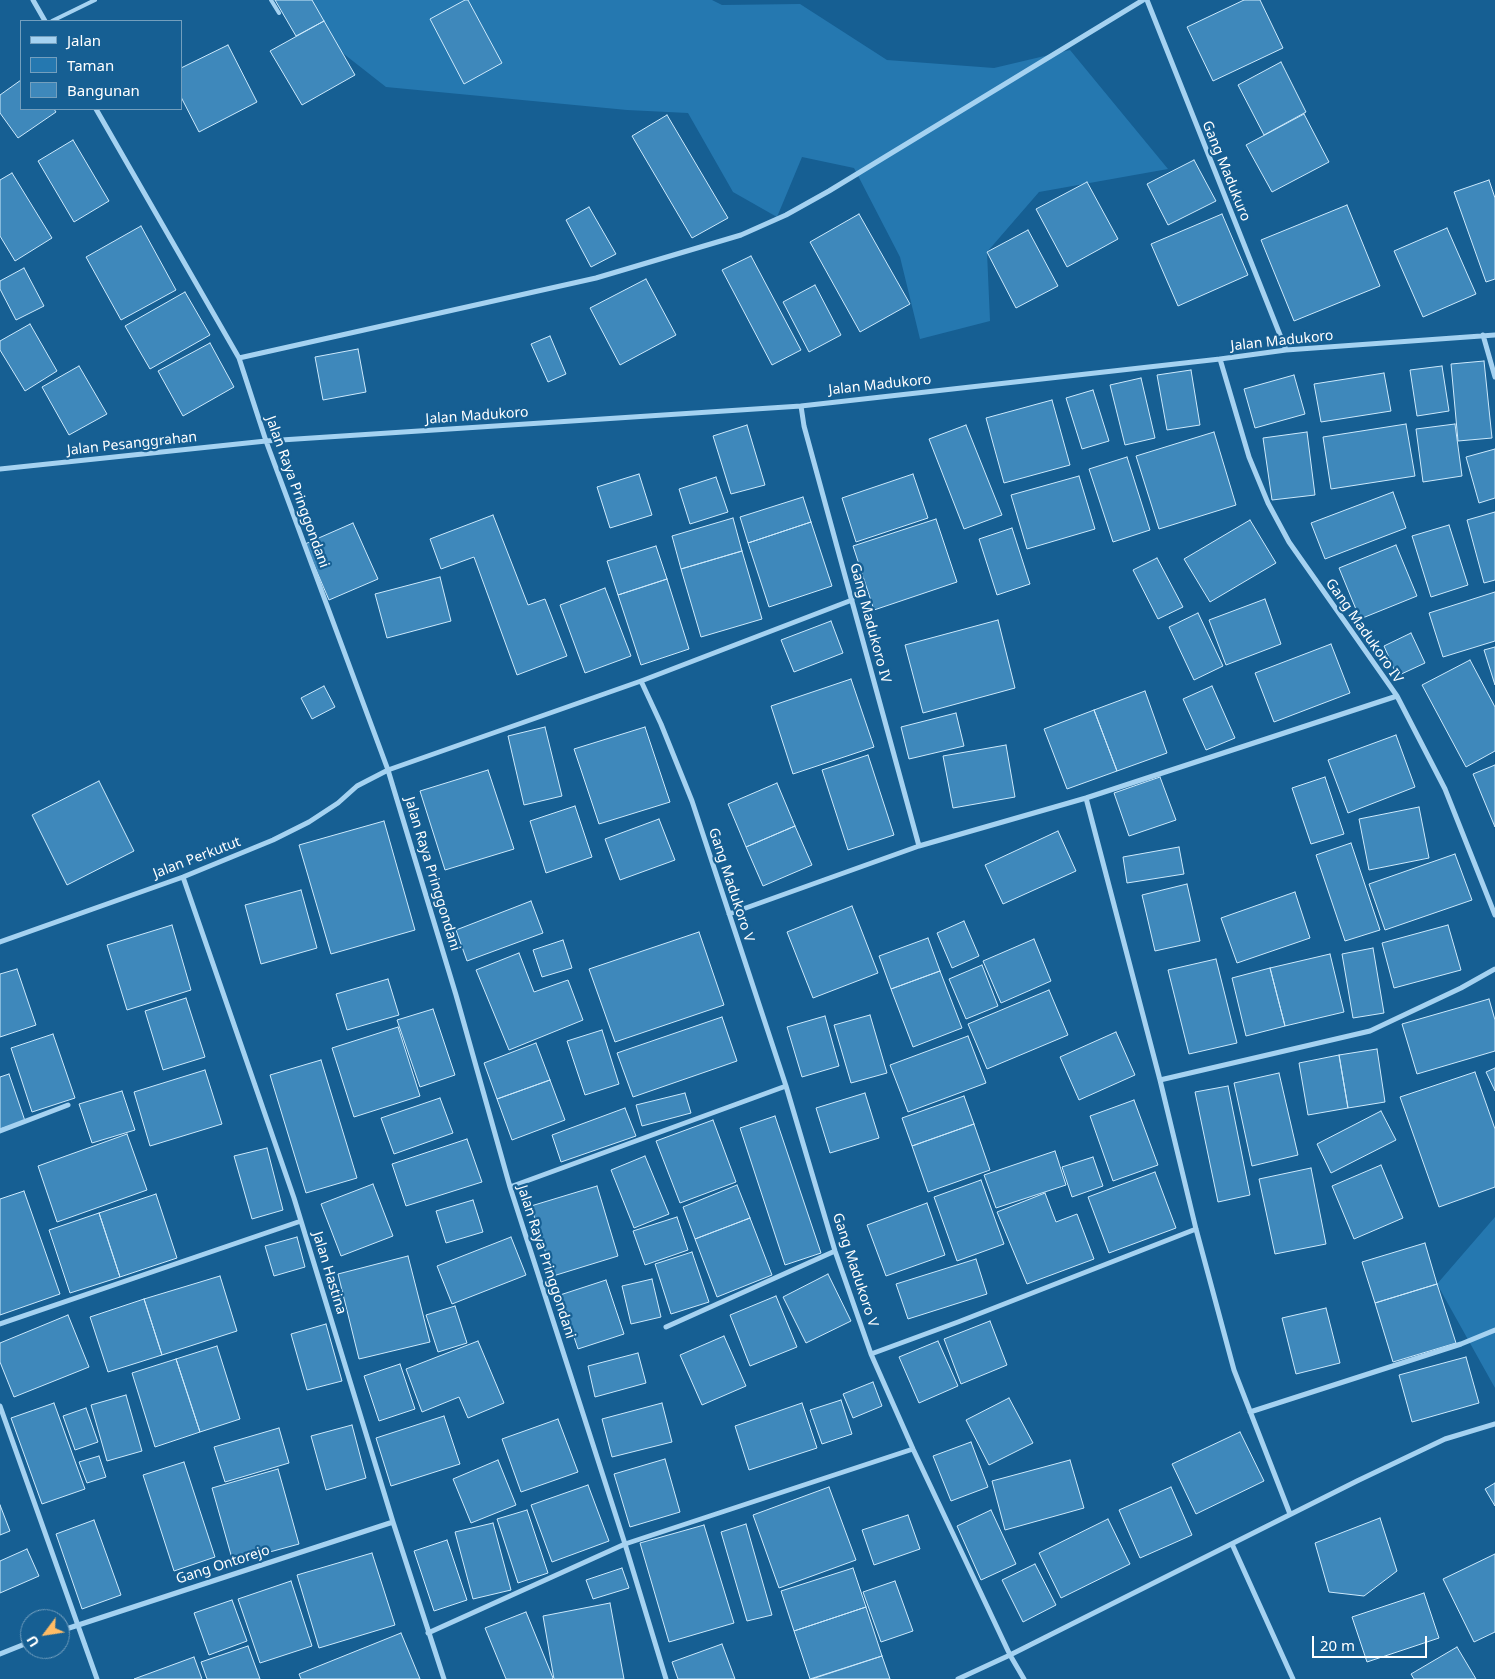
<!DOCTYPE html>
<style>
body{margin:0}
#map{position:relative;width:1495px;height:1679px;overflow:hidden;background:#165f93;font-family:"Noto Sans",sans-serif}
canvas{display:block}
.legend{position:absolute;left:20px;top:20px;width:162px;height:90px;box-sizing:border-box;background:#165f93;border:1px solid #739fbe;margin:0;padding:6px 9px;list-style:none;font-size:15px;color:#fff}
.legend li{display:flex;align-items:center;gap:10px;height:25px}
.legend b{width:25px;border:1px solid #739fbe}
.north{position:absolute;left:20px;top:1609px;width:50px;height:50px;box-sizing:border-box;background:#165f93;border:1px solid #739fbe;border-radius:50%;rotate:239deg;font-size:14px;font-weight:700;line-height:20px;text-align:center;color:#fff}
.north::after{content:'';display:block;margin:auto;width:18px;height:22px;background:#ffbc65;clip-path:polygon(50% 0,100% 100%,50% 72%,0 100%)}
.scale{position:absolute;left:1312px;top:1636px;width:115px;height:22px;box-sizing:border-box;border:2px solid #fff;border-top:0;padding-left:6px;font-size:15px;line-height:18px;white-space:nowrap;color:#fff;-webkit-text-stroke:4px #165f93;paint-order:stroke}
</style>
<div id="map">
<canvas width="1495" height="1679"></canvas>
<ul class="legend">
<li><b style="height:6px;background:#a5d2f1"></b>Jalan</li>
<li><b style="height:14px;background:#2578b0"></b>Taman</li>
<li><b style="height:14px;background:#3e88bb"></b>Bangunan</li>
</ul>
<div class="north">U</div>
<div class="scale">20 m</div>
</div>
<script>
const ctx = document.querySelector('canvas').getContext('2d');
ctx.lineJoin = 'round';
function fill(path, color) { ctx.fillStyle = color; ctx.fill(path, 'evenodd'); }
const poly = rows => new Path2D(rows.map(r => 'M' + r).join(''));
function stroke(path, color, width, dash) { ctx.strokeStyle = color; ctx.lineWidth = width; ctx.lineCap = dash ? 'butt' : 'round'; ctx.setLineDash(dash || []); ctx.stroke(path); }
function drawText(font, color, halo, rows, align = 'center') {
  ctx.font = font + ' "Noto Sans",sans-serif'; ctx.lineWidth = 4.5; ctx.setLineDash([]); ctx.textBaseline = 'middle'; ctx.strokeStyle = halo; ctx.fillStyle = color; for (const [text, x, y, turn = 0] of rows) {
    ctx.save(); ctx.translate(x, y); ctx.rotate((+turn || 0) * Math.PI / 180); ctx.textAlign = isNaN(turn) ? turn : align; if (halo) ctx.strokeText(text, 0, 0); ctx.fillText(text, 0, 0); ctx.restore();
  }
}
fill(poly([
 [275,0,712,0,722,5,800,4,887,60,994,68,1070,50,1168,169,1039,192,987,252,990,321,920,339,900,257,854,168,802,157,777,217,733,192,688,113,627,110,386,87],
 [1495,1217,1495,1388,1437,1284]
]), '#2578b0');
const building = poly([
 [275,0,312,0,324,21,296,36,275,0],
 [465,0,468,0,502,63,464,84,430,19,465,0],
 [1244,0,1260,0,1283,48,1213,81,1187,27,1244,0],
 [324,21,355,75,302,105,270,51,324,21],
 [228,45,257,102,199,132,181,97,181,68,228,45],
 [1281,62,1306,112,1264,135,1238,85,1281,62],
 [21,80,21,109,54,109,56,112,18,138,0,113,0,95,21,80],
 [1304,114,1329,162,1272,192,1246,145,1304,114],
 [667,115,728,218,692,238,632,136,667,115],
 [73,140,109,201,74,222,38,161,73,140],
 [1194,160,1216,201,1168,225,1147,184,1194,160],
 [12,173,52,238,15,261,0,236,0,180,12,173],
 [1489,180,1495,198,1495,279,1486,282,1454,192,1489,180],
 [1087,182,1118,239,1067,267,1036,209,1087,182],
 [1347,205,1380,286,1294,321,1261,240,1347,205],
 [589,207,616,254,591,267,566,220,589,207],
 [859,214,910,304,860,332,810,242,859,214],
 [1222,214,1248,275,1178,306,1151,244,1222,214],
 [141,226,176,290,121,320,86,257,141,226],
 [1447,228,1476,294,1423,317,1394,251,1447,228],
 [1028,230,1058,286,1016,308,987,252,1028,230],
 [751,256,801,350,772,365,722,270,751,256],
 [24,268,44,306,16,320,0,289,0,281,24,268],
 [646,279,676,335,620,365,590,308,646,279],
 [815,285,841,335,809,352,783,302,815,285],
 [185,292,210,335,150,369,125,326,185,292],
 [30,324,57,371,25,391,0,350,0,341,30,324],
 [550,336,566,374,548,382,531,344,550,336],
 [210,343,234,387,183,416,158,371,210,343],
 [358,349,366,392,323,400,315,357,358,349],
 [1484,361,1492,438,1458,441,1451,364,1484,361],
 [79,366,107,414,69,435,42,387,79,366],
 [1442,366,1449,411,1417,416,1410,370,1442,366],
 [1191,370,1200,425,1167,430,1157,375,1191,370],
 [1384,373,1391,411,1321,422,1314,384,1384,373],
 [1294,375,1305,414,1255,428,1244,389,1294,375],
 [1141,378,1155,438,1125,445,1110,385,1141,378],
 [1093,390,1109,441,1082,449,1066,398,1093,390],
 [1052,400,1070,465,1004,483,986,418,1052,400],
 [1406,424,1415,476,1331,489,1323,437,1406,424],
 [1455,424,1462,476,1423,482,1416,429,1455,424],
 [747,425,765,485,731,494,713,436,747,425],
 [966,425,1002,515,964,529,929,439,966,425],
 [1214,432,1236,505,1159,529,1136,456,1214,432],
 [1307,432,1315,495,1272,500,1263,438,1307,432],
 [1495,449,1495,498,1479,503,1466,457,1495,449],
 [1127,457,1150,530,1113,542,1089,469,1127,457],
 [639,474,652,515,610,528,597,487,639,474],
 [913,474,928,518,856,542,842,498,913,474],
 [1079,476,1095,529,1027,549,1011,495,1079,476],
 [716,477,728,512,690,524,679,489,716,477],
 [1393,492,1406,528,1325,559,1311,523,1393,492],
 [803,497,811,522,748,543,740,517,803,497],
 [1495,512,1495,580,1484,583,1467,520,1495,512],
 [493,515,528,605,545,599,567,656,517,675,474,557,441,569,430,539,493,515],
 [733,518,742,551,681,569,672,536,733,518],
 [936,519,957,582,874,610,853,546,936,519],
 [1250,520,1276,563,1210,602,1184,559,1250,520],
 [811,522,832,586,769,607,748,543,811,522],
 [353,523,378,579,329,600,305,544,353,523],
 [1449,525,1468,585,1431,597,1412,536,1449,525],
 [1012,528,1030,584,997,595,979,539,1012,528],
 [1396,545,1417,596,1360,619,1339,568,1396,545],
 [656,546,667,579,618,595,607,561,656,546],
 [742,551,762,619,701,637,681,569,742,551],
 [1157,558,1183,607,1158,619,1133,570,1157,558],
 [440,577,451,621,387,638,375,594,440,577],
 [667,579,689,649,641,665,618,595,667,579],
 [605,588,631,656,585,673,560,605,605,588],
 [1495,592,1495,641,1443,657,1429,613,1495,592],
 [1265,599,1281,644,1226,665,1209,620,1265,599],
 [1198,613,1223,666,1194,680,1169,627,1198,613],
 [998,620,1015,688,923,713,905,645,998,620],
 [831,621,843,653,794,672,781,640,831,621],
 [1411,633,1425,663,1397,676,1384,646,1411,633],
 [1331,644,1350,693,1274,722,1255,673,1331,644],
 [1495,647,1495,685,1484,650,1495,647],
 [1470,660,1495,707,1495,751,1466,767,1422,685,1470,660],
 [851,679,874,747,793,774,771,706,851,679],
 [324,686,335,707,312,719,301,698,324,686],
 [1212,686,1235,738,1206,750,1183,699,1212,686],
 [1145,691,1167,753,1117,771,1094,710,1145,691],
 [1094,710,1117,771,1067,789,1044,729,1094,710],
 [956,713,964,746,909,759,901,727,956,713],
 [545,727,562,796,524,805,508,736,545,727],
 [645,727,670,802,599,824,574,749,645,727],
 [1396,735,1415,787,1348,813,1328,760,1396,735],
 [1006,745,1015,797,953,808,943,756,1006,745],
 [868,755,894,835,848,850,822,770,868,755],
 [1495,765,1495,827,1473,774,1495,765],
 [488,770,514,849,445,870,420,791,488,770],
 [1160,777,1176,820,1129,836,1114,793,1160,777],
 [1325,777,1344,834,1311,844,1292,788,1325,777],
 [99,781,134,851,67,885,32,815,99,781],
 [777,783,795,826,746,847,728,804,777,783],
 [575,806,592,857,546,873,530,821,575,806],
 [1419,807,1429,858,1369,870,1359,819,1419,807],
 [659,819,675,860,620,880,605,839,659,819],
 [384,821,415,930,331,954,299,845,384,821],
 [795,826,812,865,763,886,746,847,795,826],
 [1058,831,1076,871,1003,904,985,865,1058,831],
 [1351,843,1380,930,1345,941,1316,855,1351,843],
 [1179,847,1184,874,1127,883,1123,857,1179,847],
 [1455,854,1472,900,1385,930,1369,884,1455,854],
 [1187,884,1200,941,1155,951,1142,895,1187,884],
 [301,890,317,948,261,964,245,905,301,890],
 [1295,892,1310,938,1237,963,1221,918,1295,892],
 [531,901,543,933,467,961,456,930,531,901],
 [852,906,878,973,813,998,787,932,852,906],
 [964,921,979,956,952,968,937,933,964,921],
 [172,925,191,990,127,1010,107,945,172,925],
 [1448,925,1461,970,1394,988,1382,943,1448,925],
 [699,932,724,1005,615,1042,589,969,699,932],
 [928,938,940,971,891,989,879,956,928,938],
 [1034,939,1051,981,1001,1003,983,961,1034,939],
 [563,940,572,968,542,977,533,950,563,940],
 [1373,948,1384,1013,1353,1018,1342,954,1373,948],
 [519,953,534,992,568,980,583,1020,509,1050,476,970,519,953],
 [1330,954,1344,1012,1285,1026,1270,968,1330,954],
 [1216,959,1237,1043,1189,1054,1168,970,1216,959],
 [982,965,998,1006,966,1019,949,979,982,965],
 [1270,968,1285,1026,1246,1036,1232,978,1270,968],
 [17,969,36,1025,0,1037,0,974,17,969],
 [940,971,962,1028,913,1047,891,989,940,971],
 [388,979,399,1015,347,1030,336,994,388,979],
 [1049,990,1068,1035,987,1069,968,1024,1049,990],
 [186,998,205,1057,163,1070,145,1011,186,998],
 [1489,999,1495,1020,1495,1051,1417,1074,1402,1024,1489,999],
 [433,1009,455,1075,420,1087,397,1020,433,1009],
 [870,1015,887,1073,851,1083,834,1025,870,1015],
 [825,1016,839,1066,802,1077,787,1027,825,1016],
 [722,1017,737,1061,633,1097,617,1053,722,1017],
 [398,1027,420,1096,354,1117,332,1048,398,1027],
 [602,1030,619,1084,585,1095,567,1041,602,1030],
 [1116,1032,1135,1075,1079,1100,1060,1057,1116,1032],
 [53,1034,75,1098,32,1112,11,1048,53,1034],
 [968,1036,986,1083,908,1112,890,1065,968,1036],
 [536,1043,550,1080,497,1099,484,1063,536,1043],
 [1377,1049,1385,1102,1348,1108,1339,1055,1377,1049],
 [1339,1055,1348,1108,1308,1115,1299,1063,1339,1055],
 [321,1060,357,1178,306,1193,270,1075,321,1060],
 [1495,1068,1495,1091,1486,1072,1495,1068],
 [205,1070,222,1124,150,1146,134,1092,205,1070],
 [1475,1072,1495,1129,1495,1187,1439,1207,1400,1097,1475,1072],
 [1279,1073,1298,1155,1252,1166,1234,1083,1279,1073],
 [9,1074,25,1121,0,1129,0,1077,9,1074],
 [550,1080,565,1120,512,1140,497,1099,550,1080],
 [1228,1086,1250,1195,1218,1202,1195,1092,1228,1086],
 [122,1091,135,1130,92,1143,79,1104,122,1091],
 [685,1093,691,1113,642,1126,636,1105,685,1093],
 [865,1093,879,1138,830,1153,816,1108,865,1093],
 [964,1096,974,1124,912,1146,902,1118,964,1096],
 [440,1098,453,1133,394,1154,381,1118,440,1098],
 [1134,1100,1158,1165,1113,1181,1090,1116,1134,1100],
 [625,1108,636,1136,561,1162,552,1135,625,1108],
 [1381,1111,1396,1140,1331,1173,1317,1144,1381,1111],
 [775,1116,821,1253,785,1265,740,1128,775,1116],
 [713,1120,736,1182,680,1203,656,1141,713,1120],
 [974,1124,990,1170,928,1192,912,1146,974,1124],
 [127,1134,147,1190,57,1222,38,1166,127,1134],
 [467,1139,482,1182,406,1206,392,1164,467,1139],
 [267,1148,283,1210,252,1219,234,1156,267,1148],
 [1055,1151,1066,1185,996,1208,984,1175,1055,1151],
 [645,1156,669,1214,634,1228,611,1170,645,1156],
 [1093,1157,1103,1186,1072,1197,1062,1167,1093,1157],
 [1381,1165,1403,1218,1354,1239,1332,1186,1381,1165],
 [1311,1168,1326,1244,1275,1254,1259,1179,1311,1168],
 [1155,1172,1176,1228,1109,1253,1088,1197,1155,1172],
 [981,1180,1004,1244,957,1261,934,1197,981,1180],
 [373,1184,393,1236,341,1256,321,1204,373,1184],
 [737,1185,750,1218,695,1239,683,1207,737,1185],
 [597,1186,618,1256,553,1276,531,1206,597,1186],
 [24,1191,60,1294,0,1315,0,1199,24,1191],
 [1045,1193,1056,1222,1077,1214,1094,1259,1027,1284,997,1212,1045,1193],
 [156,1194,177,1258,120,1277,99,1213,156,1194],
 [473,1200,483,1232,446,1243,436,1211,473,1200],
 [927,1203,945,1255,886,1276,867,1225,927,1203],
 [99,1213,120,1277,70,1293,49,1230,99,1213],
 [677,1217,688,1250,645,1265,633,1231,677,1217],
 [750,1218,772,1275,717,1297,695,1239,750,1218],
 [297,1237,305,1267,274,1276,265,1246,297,1237],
 [511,1237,526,1275,452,1304,437,1266,511,1237],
 [1425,1243,1437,1284,1375,1303,1362,1262,1425,1243],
 [692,1252,709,1302,671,1314,655,1264,692,1252],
 [408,1256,430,1342,359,1359,338,1274,408,1256],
 [976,1259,987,1294,908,1319,896,1284,976,1259],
 [828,1274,851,1321,806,1343,783,1297,828,1274],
 [220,1276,237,1331,162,1355,144,1299,220,1276],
 [652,1279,661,1317,631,1324,622,1286,652,1279],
 [606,1280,624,1334,578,1349,560,1295,606,1280],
 [1437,1284,1456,1343,1393,1362,1375,1303,1437,1284],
 [776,1296,797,1347,750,1366,730,1315,776,1296],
 [144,1299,162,1355,108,1372,90,1317,144,1299],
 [455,1306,467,1343,438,1352,426,1315,455,1306],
 [1326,1308,1340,1363,1296,1374,1282,1318,1326,1308],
 [68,1315,89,1367,14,1397,0,1362,0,1343,68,1315],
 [990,1321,1007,1365,961,1384,944,1339,990,1321],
 [326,1324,342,1381,307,1390,291,1334,326,1324],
 [724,1336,746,1386,702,1405,680,1355,724,1336],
 [478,1341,504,1403,468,1418,459,1397,422,1412,406,1369,478,1341],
 [938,1341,958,1386,919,1403,899,1357,938,1341],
 [217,1346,240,1419,200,1432,176,1359,217,1346],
 [638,1353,646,1383,595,1397,588,1366,638,1353],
 [1466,1357,1479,1403,1412,1422,1399,1375,1466,1357],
 [176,1359,200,1432,155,1447,132,1373,176,1359],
 [400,1364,415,1409,379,1421,364,1376,400,1364],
 [873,1382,882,1406,853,1418,843,1394,873,1382],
 [126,1395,142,1451,107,1461,91,1405,126,1395],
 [1009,1398,1033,1443,989,1465,966,1420,1009,1398],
 [841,1400,852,1434,822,1444,810,1410,841,1400],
 [54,1403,85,1489,42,1504,11,1418,54,1403],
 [662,1403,672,1442,612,1457,602,1419,662,1403],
 [802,1403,817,1448,749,1470,735,1426,802,1403],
 [86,1408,98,1442,75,1450,63,1416,86,1408],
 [444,1416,460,1464,391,1486,376,1438,444,1416],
 [558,1419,578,1472,521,1492,502,1439,558,1419],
 [352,1425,366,1478,326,1490,311,1436,352,1425],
 [279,1428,289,1463,225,1482,214,1447,279,1428],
 [1240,1432,1264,1481,1196,1514,1172,1464,1240,1432],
 [971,1442,988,1487,951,1501,933,1456,971,1442],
 [99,1456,106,1477,87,1483,79,1462,99,1456],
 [665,1459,680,1512,630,1527,614,1474,665,1459],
 [498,1460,516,1505,471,1523,453,1479,498,1460],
 [1070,1460,1084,1508,1005,1530,992,1481,1070,1460],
 [184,1462,215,1557,174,1571,143,1475,184,1462],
 [278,1469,299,1544,233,1562,212,1488,278,1469],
 [1495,1483,1495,1506,1485,1489,1495,1483],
 [588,1485,609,1541,552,1562,531,1505,588,1485],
 [829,1487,856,1560,779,1588,753,1515,829,1487],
 [1171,1487,1192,1535,1140,1558,1119,1510,1171,1487],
 [0,1505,10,1531,0,1535,0,1505],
 [527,1510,548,1573,518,1583,497,1519,527,1510],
 [991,1510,1016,1564,981,1580,957,1526,991,1510],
 [908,1515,920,1549,874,1565,862,1530,908,1515],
 [1380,1518,1397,1571,1364,1596,1329,1592,1315,1543,1380,1518],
 [1108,1519,1130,1564,1061,1598,1039,1553,1108,1519],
 [94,1520,121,1595,82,1609,56,1534,94,1520],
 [493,1523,511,1590,473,1599,455,1532,493,1523],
 [746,1524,772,1615,747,1621,721,1532,746,1524],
 [704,1525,734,1623,669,1642,640,1543,704,1525],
 [447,1540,467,1600,434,1611,414,1551,447,1540],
 [27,1549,39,1576,0,1593,0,1561,27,1549],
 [372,1553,395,1625,319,1648,297,1575,372,1553],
 [1495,1554,1495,1632,1474,1642,1443,1579,1495,1554],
 [1035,1564,1056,1605,1023,1622,1002,1580,1035,1564],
 [622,1568,629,1588,593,1599,586,1580,622,1568],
 [853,1568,866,1607,794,1631,781,1591,853,1568],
 [291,1581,312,1646,260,1663,238,1599,291,1581],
 [895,1581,913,1631,881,1642,863,1592,895,1581],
 [1424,1593,1439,1638,1367,1662,1352,1617,1424,1593],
 [232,1600,247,1641,209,1655,194,1613,232,1600],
 [610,1603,624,1679,554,1679,543,1616,610,1603],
 [866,1607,882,1656,810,1679,794,1631,866,1607],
 [526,1612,553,1678,552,1679,506,1679,485,1628,526,1612],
 [401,1633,420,1679,301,1679,299,1674,401,1633],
 [722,1644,735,1679,678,1679,672,1662,722,1644],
 [248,1646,260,1679,207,1679,201,1662,248,1646],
 [1457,1647,1476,1679,1414,1679,1411,1674,1457,1647],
 [882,1656,890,1679,812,1679,882,1656],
 [194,1657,202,1679,134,1679,194,1657]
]);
fill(building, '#3e88bb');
stroke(building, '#cce9fc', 1);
stroke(poly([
 [271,0,279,13],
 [52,21,95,0]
]), '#a5d2f1', 4);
stroke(poly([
 [33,0,45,21],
 [1147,0,1286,350],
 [96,109,239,358,266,441,388,770,456,995,510,1187,625,1544,666,1679],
 [1483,335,1495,377],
 [239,358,596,278,741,235,786,215,829,191,1143,0],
 [1220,359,1249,457,1268,503,1289,542,1397,696,1445,789,1495,915],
 [801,406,804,426,919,846],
 [0,469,266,441,801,406,1220,359,1286,350,1495,335],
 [641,681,661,724,692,801,786,1086,835,1251,871,1354,913,1449,1010,1655,1024,1679],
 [1086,798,1160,1080,1196,1229,1234,1370,1290,1514],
 [183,877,294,1198,393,1522,444,1679],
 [729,914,919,846,1086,798,1397,696],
 [0,942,183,877,273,840,309,822,338,803,357,786,388,770,641,681,852,600],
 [1160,1080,1370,1031,1461,988,1495,969],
 [0,1131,68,1105],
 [510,1187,786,1086],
 [0,1324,301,1221],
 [666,1327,835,1251],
 [871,1354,958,1322,1196,1229],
 [0,1406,97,1679],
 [1250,1412,1461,1344,1495,1330],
 [1232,1544,1293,1679],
 [60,1631,393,1522],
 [428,1633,625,1544,913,1449],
 [0,1654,30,1642],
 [958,1679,1010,1655,1357,1481,1445,1439,1495,1424]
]), '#a5d2f1', 5);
drawText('14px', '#fff', '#165f93', [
 ["Gang Madukuro",1226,171,68],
 ["Jalan Madukoro",1282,341,-6],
 ["Jalan Madukoro",880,385,-6],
 ["Jalan Madukoro",477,416,-4],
 ["Jalan Pesanggrahan",132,444,-6],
 ["Jalan Raya Pringgondani",297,492,70],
 ["Gang Madukoro IV",870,623,75],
 ["Gang Madukoro IV",1364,631,55],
 ["Jalan Perkutut",197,858,-21],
 ["Jalan Raya Pringgondani",432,874,73],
 ["Gang Madukoro V",731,885,72],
 ["Jalan Raya Pringgondani",546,1262,72],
 ["Gang Madukoro V",855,1270,72],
 ["Jalan Hastina",329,1273,73],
 ["Gang Ontorejo",223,1565,-18]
]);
</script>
